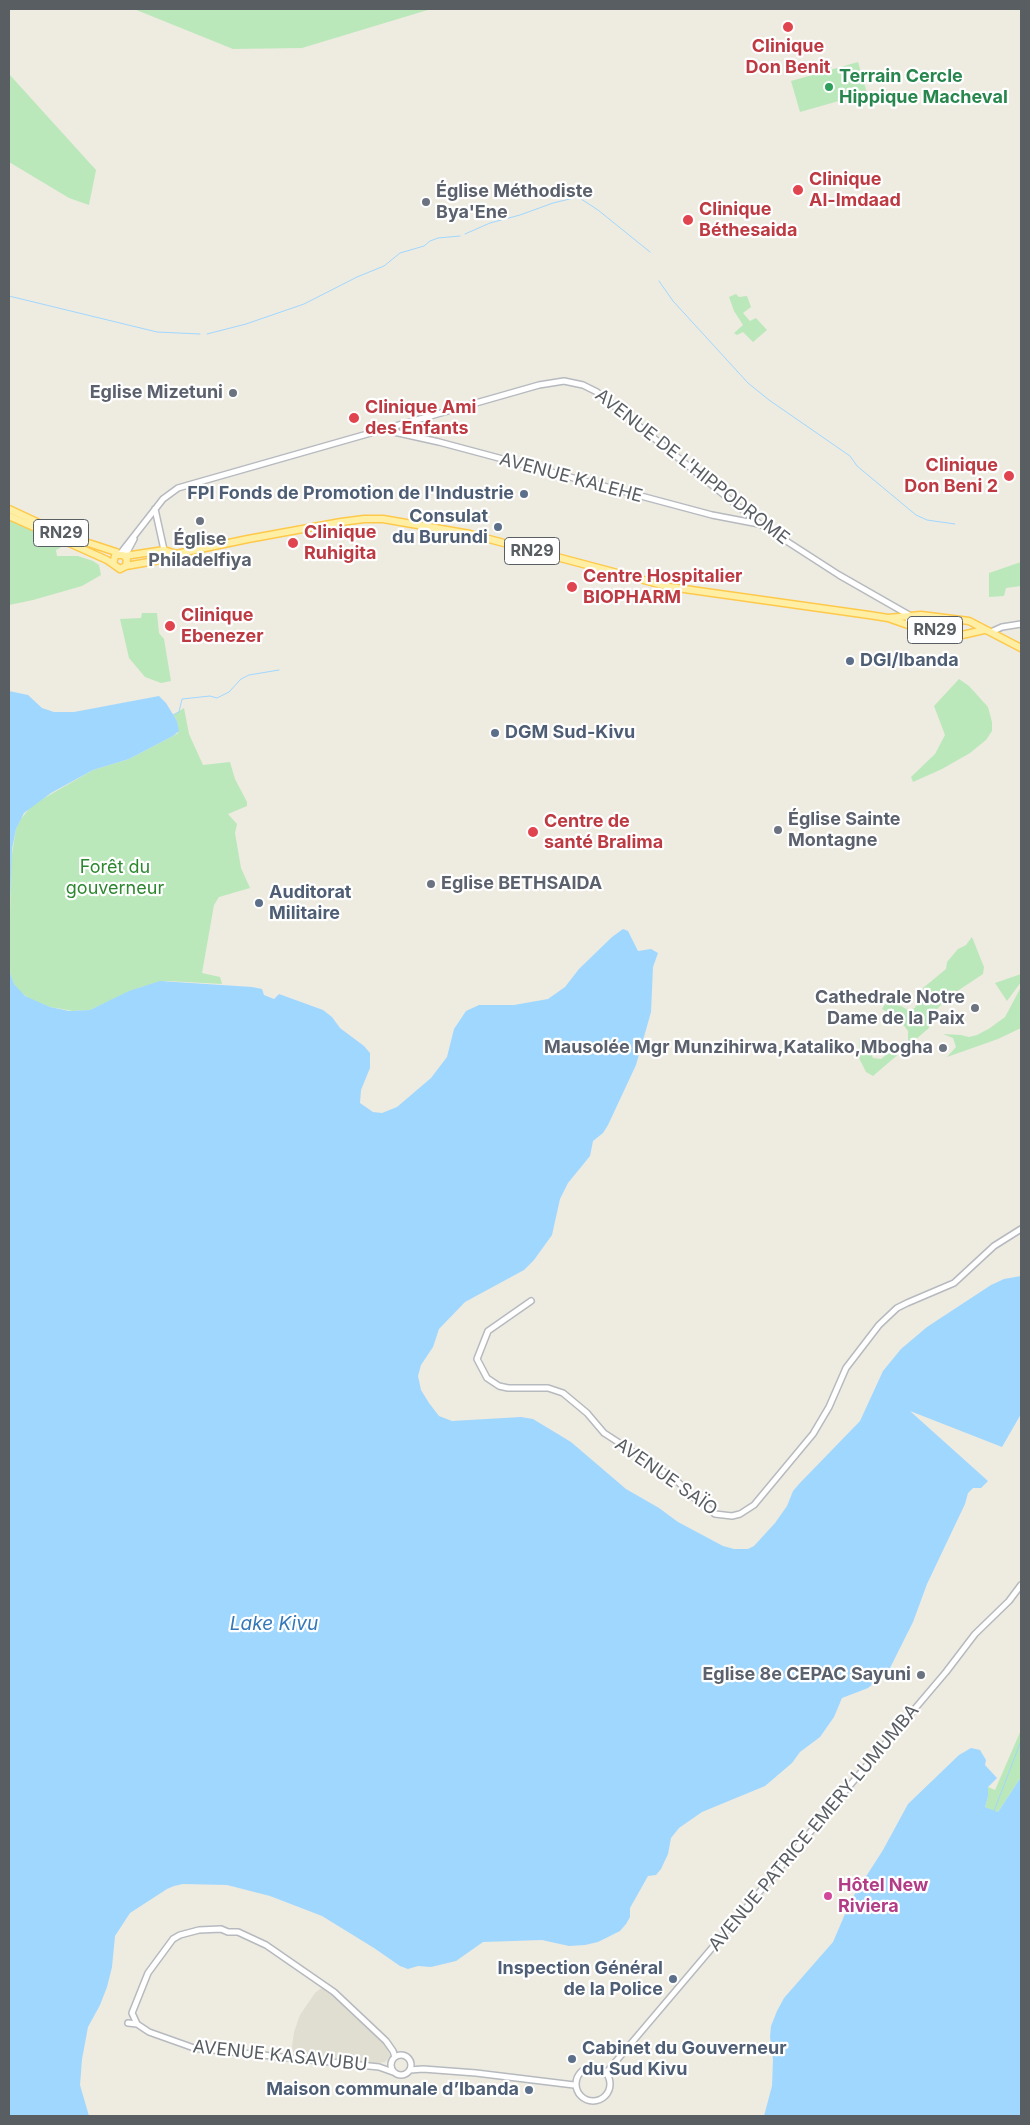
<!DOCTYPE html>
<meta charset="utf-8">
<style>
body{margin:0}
#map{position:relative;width:1030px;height:2125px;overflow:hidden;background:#eeebe1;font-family:Inter,sans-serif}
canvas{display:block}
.frame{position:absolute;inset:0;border:10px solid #595e63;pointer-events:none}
</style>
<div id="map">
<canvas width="1030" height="2125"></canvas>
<div class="frame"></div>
</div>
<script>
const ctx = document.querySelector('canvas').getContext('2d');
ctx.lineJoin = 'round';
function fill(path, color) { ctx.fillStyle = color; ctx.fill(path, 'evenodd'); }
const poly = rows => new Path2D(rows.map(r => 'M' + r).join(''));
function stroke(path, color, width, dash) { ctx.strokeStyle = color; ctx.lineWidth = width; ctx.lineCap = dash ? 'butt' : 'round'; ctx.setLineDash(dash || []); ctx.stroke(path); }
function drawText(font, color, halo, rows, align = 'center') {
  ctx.font = font + ' Inter,sans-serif'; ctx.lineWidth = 4.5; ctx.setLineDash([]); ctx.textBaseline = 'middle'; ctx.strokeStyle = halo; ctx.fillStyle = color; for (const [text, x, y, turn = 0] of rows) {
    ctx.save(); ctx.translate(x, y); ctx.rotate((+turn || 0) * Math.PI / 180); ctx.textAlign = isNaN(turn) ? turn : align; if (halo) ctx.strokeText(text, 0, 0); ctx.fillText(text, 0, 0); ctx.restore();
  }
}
fill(poly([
 [323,1987,340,1999,384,2041,390,2056,385,2062,370,2064,294,2054,292,2047,294,2032,300,2015,315,1993]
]), '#e0ddd1');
fill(poly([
 [134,9,431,9,302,48,233,49],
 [858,62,867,93,800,112,791,81],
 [9,74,96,170,89,205,69,198,9,162],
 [736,294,739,297,747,296,751,307,743,313,750,321,756,318,767,330,753,342,743,332,737,335,734,333,743,325,734,311,729,297],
 [9,516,62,540,60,548,56,550,57,556,78,556,93,561,99,565,101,575,82,586,33,600,9,605],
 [1021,562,1021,586,1006,588,1004,596,989,597,989,573],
 [142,613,157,613,159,633,164,639,171,681,161,683,145,677,129,658,120,619,141,618],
 [959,679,969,686,988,707,992,722,992,731,986,740,970,753,942,769,913,782,911,777,935,754,945,735,934,706],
 [184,708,189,734,203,765,230,762,235,779,247,802,247,806,228,814,237,824,235,833,241,868,250,888,219,897,214,905,202,973,220,977,222,984,167,981,141,987,90,1010,73,1011,50,1007,30,999,20,992,14,984,9,970,11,859,16,829,20,820,32,805,93,770,129,759,173,736,178,733,177,721,173,715],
 [972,937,984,967,983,974,947,998,932,1015,929,1028,873,1076,866,1072,859,1058,859,1039,868,1047,873,1058,881,1059,901,1043,906,1044,908,1041,908,1031,905,1027,896,1017,882,1009,888,999,908,1010,915,1008,923,988,946,969,947,962,958,949,966,945],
 [1021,974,1021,982,1007,1001,995,983],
 [1021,987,1021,1028,998,1039,947,1057,956,1047,953,1038,943,1034,961,1035,969,1037,977,1035,990,1028,1005,1017],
 [1021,1730,1021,1777,998,1812,994,1811,985,1807,988,1797,988,1787,995,1790]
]), '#bbe8ba');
fill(poly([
 [9,691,28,695,42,708,54,712,74,712,159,696,166,703,177,721,179,731,173,736,129,759,93,770,51,793,24,813,16,829,12,849,9,927],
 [623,929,628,931,638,951,651,949,658,953,653,967,651,1012,636,1065,608,1125,603,1133,593,1141,590,1156,568,1183,560,1199,552,1235,534,1260,524,1270,465,1302,439,1329,433,1347,421,1365,418,1376,421,1390,429,1403,439,1416,452,1421,521,1417,533,1419,571,1442,626,1489,659,1508,678,1522,723,1546,734,1549,748,1549,754,1546,775,1523,787,1506,793,1491,799,1484,860,1421,883,1371,901,1349,927,1327,991,1285,1004,1279,1021,1276,1021,1414,1002,1447,910,1411,988,1481,981,1488,973,1488,968,1493,965,1504,927,1584,913,1622,889,1670,868,1688,842,1698,834,1717,820,1737,800,1752,792,1763,765,1786,702,1812,679,1828,671,1838,668,1854,661,1869,656,1875,648,1876,630,1908,630,1917,626,1924,620,1931,598,1942,585,1945,569,1946,542,1940,483,1942,456,1961,431,1967,418,1966,408,1969,400,1966,374,1948,322,1916,270,1896,227,1885,183,1884,174,1886,167,1889,130,1913,115,1936,112,1967,107,1987,100,2005,88,2027,82,2059,80,2085,89,2116,9,2116,9,970,14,984,25,996,50,1007,69,1011,90,1010,129,991,160,981,252,987,262,989,264,995,274,999,279,994,323,1010,332,1017,340,1028,364,1046,370,1053,370,1068,361,1090,360,1103,373,1112,382,1113,397,1107,431,1078,447,1057,454,1029,466,1011,479,1005,514,1005,548,999,565,987,579,969,612,937],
 [971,1748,980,1750,986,1760,985,1765,997,1778,988,1787,988,1797,985,1807,998,1812,1021,1777,1021,2116,764,2116,772,2086,773,2060,770,2037,771,2026,777,2011,784,1998,833,1942,851,1900,883,1850,908,1804,959,1755]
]), '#a0d7ff');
stroke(poly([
 [465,234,490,223,520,215,553,203,578,197,598,210,650,252],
 [659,281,673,301,748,383,769,400,850,456,857,466,916,515,927,520,955,524],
 [9,296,157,332,200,334],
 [207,334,246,324,304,304,357,277,384,266,400,253,424,246,430,241,438,238,460,236],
 [173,715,179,712,182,699,210,696,217,698,229,692,241,679,249,675,279,670],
 [994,1811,1021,1741]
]), '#a0d7ff', 1);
const minor = poly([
 [385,430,439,442,712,515,759,524],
 [155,509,166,559],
 [120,554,163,499,178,488,539,385,564,381,583,385,597,392,760,524,839,575,909,615,908,625],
 [125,556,134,539],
 [991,632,1002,627,1021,624],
 [531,1301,488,1331,477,1359,487,1378,499,1386,508,1388,548,1388,563,1393,587,1413,604,1433,675,1479,691,1495,715,1514,732,1516,740,1514,754,1505,813,1434,829,1407,846,1368,879,1325,897,1308,907,1303,954,1283,994,1246,1021,1229],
 [128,2023,137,2024],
 '391 2065a10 10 0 1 1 20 0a10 10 0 1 1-20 0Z',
 '576 2084a17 17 0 1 1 34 0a17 17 0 1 1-34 0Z',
 [410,2070,423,2069,476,2073,574,2085],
 [393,2072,379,2067,194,2048,149,2032,137,2024,132,2013,148,1973,173,1939,180,1935,199,1930,221,1929,228,1932,238,1932,266,1945,334,1992,386,2041,393,2051,395,2057],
 [606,2073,946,1672,975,1634,1009,1601,1021,1585]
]);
const major = poly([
 [9,509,67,536,116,552,117,555,123,555,127,559,126,566],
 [9,516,107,560,113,564],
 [116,552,113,564,120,569,126,566,166,559,176,554,248,539,341,522,364,519,383,519,470,534,670,587,869,615,888,618,908,625,962,635,984,630],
 [125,556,164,550,176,554],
 [888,618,921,615,969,621,1021,648]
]);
stroke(minor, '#b6babf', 8);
stroke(major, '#fec94a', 9);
stroke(minor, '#fff', 5);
stroke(major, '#ffefa5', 6);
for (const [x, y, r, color] of [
 [788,27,6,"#e0444e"],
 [829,87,5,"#2e9e5b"],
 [798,190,6,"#e0444e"],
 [426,202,5,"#6b7280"],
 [688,220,6,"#e0444e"],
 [233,393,5,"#6b7280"],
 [354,418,6,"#e0444e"],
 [1009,476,6,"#e0444e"],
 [524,494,5,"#5c6f8a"],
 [200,521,5,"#6b7280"],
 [498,527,5,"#5c6f8a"],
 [293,543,6,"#e0444e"],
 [572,587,6,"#e0444e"],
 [170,626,6,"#e0444e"],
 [850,661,5,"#5c6f8a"],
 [495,733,5,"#5c6f8a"],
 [778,830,5,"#6b7280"],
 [533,832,6,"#e0444e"],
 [431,884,5,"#6b7280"],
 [259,903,5,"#5c6f8a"],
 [975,1008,5,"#6b7280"],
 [943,1048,5,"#6b7280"],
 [921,1675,5,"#6b7280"],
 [828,1896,5,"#d1479c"],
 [673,1979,5,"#5c6f8a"],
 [572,2059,5,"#5c6f8a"],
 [529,2090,5,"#5c6f8a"]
]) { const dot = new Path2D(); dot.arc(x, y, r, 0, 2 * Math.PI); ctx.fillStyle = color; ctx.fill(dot); stroke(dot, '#fff', 2); }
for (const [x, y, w] of [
 [61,533,55],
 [532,551,55],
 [935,630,55]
]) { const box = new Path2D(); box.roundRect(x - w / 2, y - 13.5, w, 27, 4); ctx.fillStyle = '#fff'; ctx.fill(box); stroke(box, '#595e63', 1); }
drawText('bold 16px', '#595e63', null, [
 ["RN29",61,533],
 ["RN29",532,551],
 ["RN29",935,630]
]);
drawText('bold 18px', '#be3a42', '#fff', [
 ["Clinique",788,47,"center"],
 ["Don Benit",788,68,"center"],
 ["Clinique",809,180],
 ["Al-Imdaad",809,201],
 ["Clinique",699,210],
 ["Béthesaida",699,231],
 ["Clinique Ami",365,408],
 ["des Enfants",365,429],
 ["Clinique",998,466,"right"],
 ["Don Beni 2",998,487,"right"],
 ["Clinique",304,533],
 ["Ruhigita",304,554],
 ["Centre Hospitalier",583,577],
 ["BIOPHARM",583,598],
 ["Clinique",181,616],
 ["Ebenezer",181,637],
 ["Centre de",544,822],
 ["santé Bralima",544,843]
], 'left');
drawText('bold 18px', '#27864d', '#fff', [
 ["Terrain Cercle",839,77],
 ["Hippique Macheval",839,98]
], 'left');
drawText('bold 18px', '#5b616d', '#fff', [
 ["Église Méthodiste",436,192,"left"],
 ["Bya'Ene",436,213,"left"],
 ["Eglise Mizetuni",223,393],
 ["Église",200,540,"center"],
 ["Philadelfiya",200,561,"center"],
 ["Église Sainte",788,820,"left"],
 ["Montagne",788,841,"left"],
 ["Eglise BETHSAIDA",441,884,"left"],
 ["Cathedrale Notre",965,998],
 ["Dame de la Paix",965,1019],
 ["Mausolée Mgr Munzihirwa,Kataliko,Mbogha",933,1048],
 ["Eglise 8e CEPAC Sayuni",911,1675]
], 'right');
drawText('18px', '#595e63', '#fff', [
 ["AVENUE DE L'HIPPODROME",692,467,38],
 ["AVENUE KALEHE",571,478,15],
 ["AVENUE SAÏO",666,1477,35],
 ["AVENUE PATRICE EMERY LUMUMBA",814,1828,-50],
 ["AVENUE KASAVUBU",280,2056,6]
]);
drawText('bold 18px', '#4e5e75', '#fff', [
 ["FPI Fonds de Promotion de l'Industrie",514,494],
 ["Consulat",488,517],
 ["du Burundi",488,538],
 ["DGI/Ibanda",860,661,"left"],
 ["DGM Sud-Kivu",505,733,"left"],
 ["Auditorat",269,893,"left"],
 ["Militaire",269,914,"left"],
 ["Inspection Général",663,1969],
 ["de la Police",663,1990],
 ["Cabinet du Gouverneur",582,2049,"left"],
 ["du Sud Kivu",582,2070,"left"],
 ["Maison communale d’Ibanda",519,2090]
], 'right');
drawText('18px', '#2d872f', '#fff', [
 ["Forêt du",115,868],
 ["gouverneur",115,889]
]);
drawText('bold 18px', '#b23c85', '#fff', [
 ["Hôtel New",838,1886],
 ["Riviera",838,1907]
], 'left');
drawText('italic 19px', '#3478ba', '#fff', [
 ["Lake Kivu",274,1624]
]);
</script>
